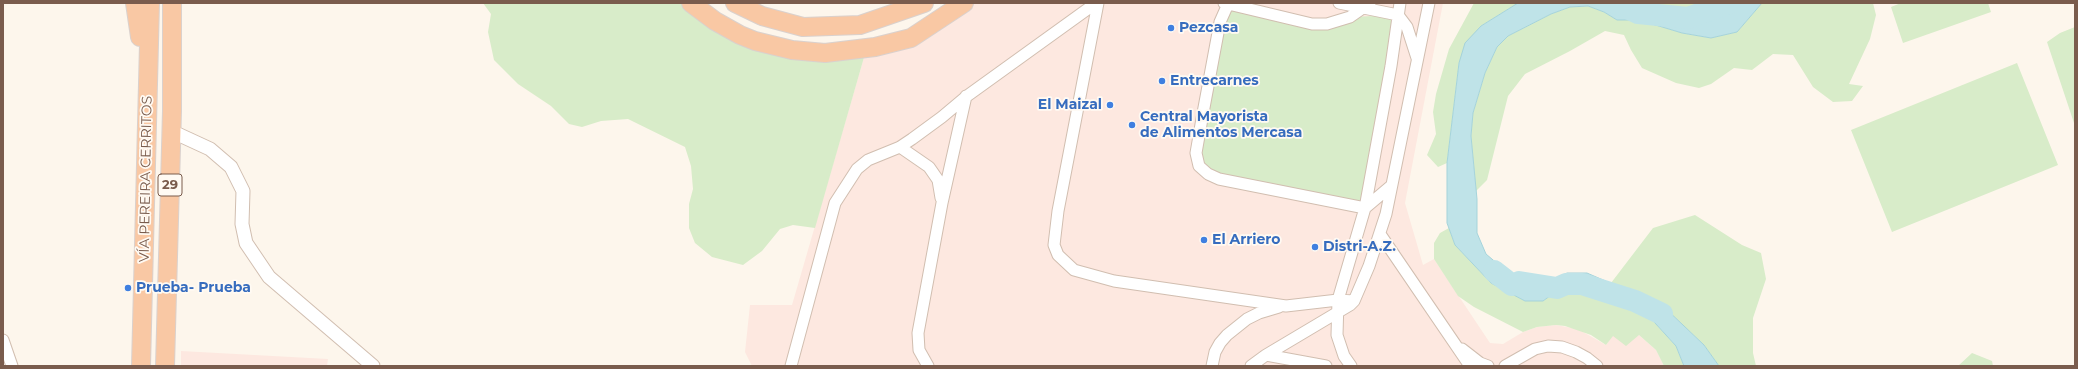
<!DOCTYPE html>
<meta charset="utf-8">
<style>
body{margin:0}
#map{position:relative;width:2078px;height:369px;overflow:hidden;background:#fdf6ec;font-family:Montserrat,sans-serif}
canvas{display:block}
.frame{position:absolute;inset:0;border:4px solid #7a5c4d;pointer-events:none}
</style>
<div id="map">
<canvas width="2078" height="369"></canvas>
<div class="frame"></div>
</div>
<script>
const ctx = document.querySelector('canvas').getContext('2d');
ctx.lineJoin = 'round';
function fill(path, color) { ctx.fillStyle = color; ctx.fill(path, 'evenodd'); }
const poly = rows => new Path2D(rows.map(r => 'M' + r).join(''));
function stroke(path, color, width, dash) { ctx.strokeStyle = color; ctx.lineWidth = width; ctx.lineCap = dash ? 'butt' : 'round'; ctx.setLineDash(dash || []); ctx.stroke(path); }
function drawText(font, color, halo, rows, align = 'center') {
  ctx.font = font + ' Montserrat,sans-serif'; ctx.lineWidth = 3.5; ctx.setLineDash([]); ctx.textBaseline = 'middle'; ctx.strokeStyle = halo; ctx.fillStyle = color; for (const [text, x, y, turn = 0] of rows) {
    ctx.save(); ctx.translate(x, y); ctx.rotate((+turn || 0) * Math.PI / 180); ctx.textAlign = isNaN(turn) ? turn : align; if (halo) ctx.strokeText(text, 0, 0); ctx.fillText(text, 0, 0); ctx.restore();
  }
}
fill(poly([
 [964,3,1443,3,1405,203,1423,265,1434,259,1490,343,1503,344,1523,332,1537,327,1556,325,1578,329,1606,345,1613,335,1639,335,1656,350,1664,366,752,366,745,352,750,305,792,305,867,47,875,47],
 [181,351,328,359,327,366,181,366]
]), '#fde8e0');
fill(poly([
 [483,3,691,3,755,41,867,47,815,228,793,225,780,229,762,251,743,265,712,257,695,243,689,228,689,204,693,189,691,166,685,147,628,119,601,121,582,127,569,124,551,106,518,84,494,60,488,32,491,14],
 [1474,3,1518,3,1481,26,1459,63,1447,163,1438,167,1427,155,1436,134,1433,112,1436,94,1449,49],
 [1637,3,1732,3,1708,19,1688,18],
 [1762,3,1873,3,1876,15,1870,39,1849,84,1863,86,1852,101,1833,102,1813,87,1793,55,1773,54,1752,70,1734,68,1711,84,1699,88,1676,83,1642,68,1631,50,1624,35,1605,31,1570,51,1525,74,1508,96,1487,180,1476,191,1471,136,1473,113,1485,73,1497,47,1508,36,1551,14,1570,7,1588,6,1604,12,1617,20,1639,20,1682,33,1711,38,1737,32],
 [1901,3,1988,3,1991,12,1903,43,1891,7],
 [1228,4,1312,24,1350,17,1398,15,1365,208,1261,188,1199,166],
 [2075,27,2075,126,2047,42,2060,33],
 [2017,63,2058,165,1892,232,1851,130],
 [1695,215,1742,245,1761,253,1766,279,1753,318,1753,353,1756,366,1719,366,1704,345,1663,306,1611,283,1653,228],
 [1449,228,1455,245,1491,283,1525,301,1543,301,1566,284,1582,284,1635,301,1676,346,1684,366,1664,366,1656,350,1639,335,1626,346,1613,336,1606,345,1591,335,1565,326,1556,325,1537,327,1523,332,1474,307,1458,296,1434,259,1434,243,1440,233],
 [1972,353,1992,361,1993,366,1958,366]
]), '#d8ecc9');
const water = poly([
 [1518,3,1637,3,1688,18,1708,19,1732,3,1762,3,1737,32,1711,38,1682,33,1639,20,1617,20,1604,12,1588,6,1570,7,1551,14,1508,36,1497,47,1485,73,1473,113,1471,136,1477,199,1477,233,1486,254,1519,282,1535,284,1550,281,1567,273,1587,273,1663,306,1704,345,1719,366,1684,366,1676,346,1635,301,1582,284,1566,284,1543,301,1525,301,1491,283,1455,245,1447,223,1447,163,1459,63,1465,43,1481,26,1518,3]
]);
fill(water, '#bfe3e8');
stroke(water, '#a5d3da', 1);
stroke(poly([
 [1617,3,1638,13,1688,18,1729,3],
 [1494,271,1512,285,1519,282,1557,288,1566,284,1582,284,1635,301,1662,314]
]), '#bfe3e8', 22);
const minor = poly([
 [1098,3,1058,211,1054,245,1058,255,1074,270,1114,281,1286,306,1338,300,1354,301],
 [1224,3,1312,24,1327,24,1350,17,1370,3],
 [1339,3,1398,15,1407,27,1417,58],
 [1228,4,1220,22,1203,113,1196,153,1199,166,1208,174,1219,179,1365,208],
 [900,147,929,167,938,180,941,198],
 [1365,208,1391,186],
 [1380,234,1470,366],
 [3,340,12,366],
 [1462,349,1480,363,1488,366],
 [1266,355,1326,366],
 [791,366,835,203,857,169,868,160,900,147,912,139,942,117,967,96,1096,3],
 [928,366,919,350,918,333,942,203,966,96],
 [1212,366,1215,352,1220,343,1227,335,1247,319,1259,313,1279,307],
 [1251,366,1266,355,1350,305,1354,301,1369,266,1386,214,1429,3],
 [1351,366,1344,356,1337,335,1338,300,1365,208,1391,66,1400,3],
 [1505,366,1535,349,1548,346,1562,347,1576,352,1587,358,1597,366]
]);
const tertiary = poly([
 [171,131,210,149,231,167,243,191,242,224,246,243,269,277,373,366]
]);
const trunk = poly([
 [135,3,140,37],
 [691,3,715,21,740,35,755,41,792,50,825,53,875,47,911,38,964,3],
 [735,3,762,16,803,27,860,25,924,3],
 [141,366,150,3],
 [165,366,172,111,172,3]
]);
stroke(minor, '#d1beb0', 13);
stroke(tertiary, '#d1beb0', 15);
stroke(trunk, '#dad1cd', 20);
stroke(minor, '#fff', 11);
stroke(tertiary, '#fff', 13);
stroke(trunk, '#f9c8a4', 18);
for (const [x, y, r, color] of [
 [1171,28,4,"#3f7fe0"],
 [1162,81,4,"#3f7fe0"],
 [1110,105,4,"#3f7fe0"],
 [1132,125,4,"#3f7fe0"],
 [1204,240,4,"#3f7fe0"],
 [1315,247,4,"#3f7fe0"],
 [128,288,4,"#3f7fe0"]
]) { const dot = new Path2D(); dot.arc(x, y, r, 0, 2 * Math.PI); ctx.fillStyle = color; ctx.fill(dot); stroke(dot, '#fffaf3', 1.5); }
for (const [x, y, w] of [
 [170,185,24]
]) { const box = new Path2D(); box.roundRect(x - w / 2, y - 11, w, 22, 3); ctx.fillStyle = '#fffaf3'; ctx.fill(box); stroke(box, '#7a5c4d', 1); }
drawText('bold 13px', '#7a5c4d', null, [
 ["29",170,185]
]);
drawText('bold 14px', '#366cbe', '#fffaf3', [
 ["Pezcasa",1179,28],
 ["Entrecarnes",1170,81],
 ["El Maizal",1102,105,"right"],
 ["Central Mayorista",1140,117],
 ["de Alimentos Mercasa",1140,133],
 ["El Arriero",1212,240],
 ["Distri-A.Z.",1323,247],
 ["Prueba- Prueba",136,288]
], 'left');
drawText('14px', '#7a5c4d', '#fffaf3', [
 ["VÍA PEREIRA CERRITOS",146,179,-89]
]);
</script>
